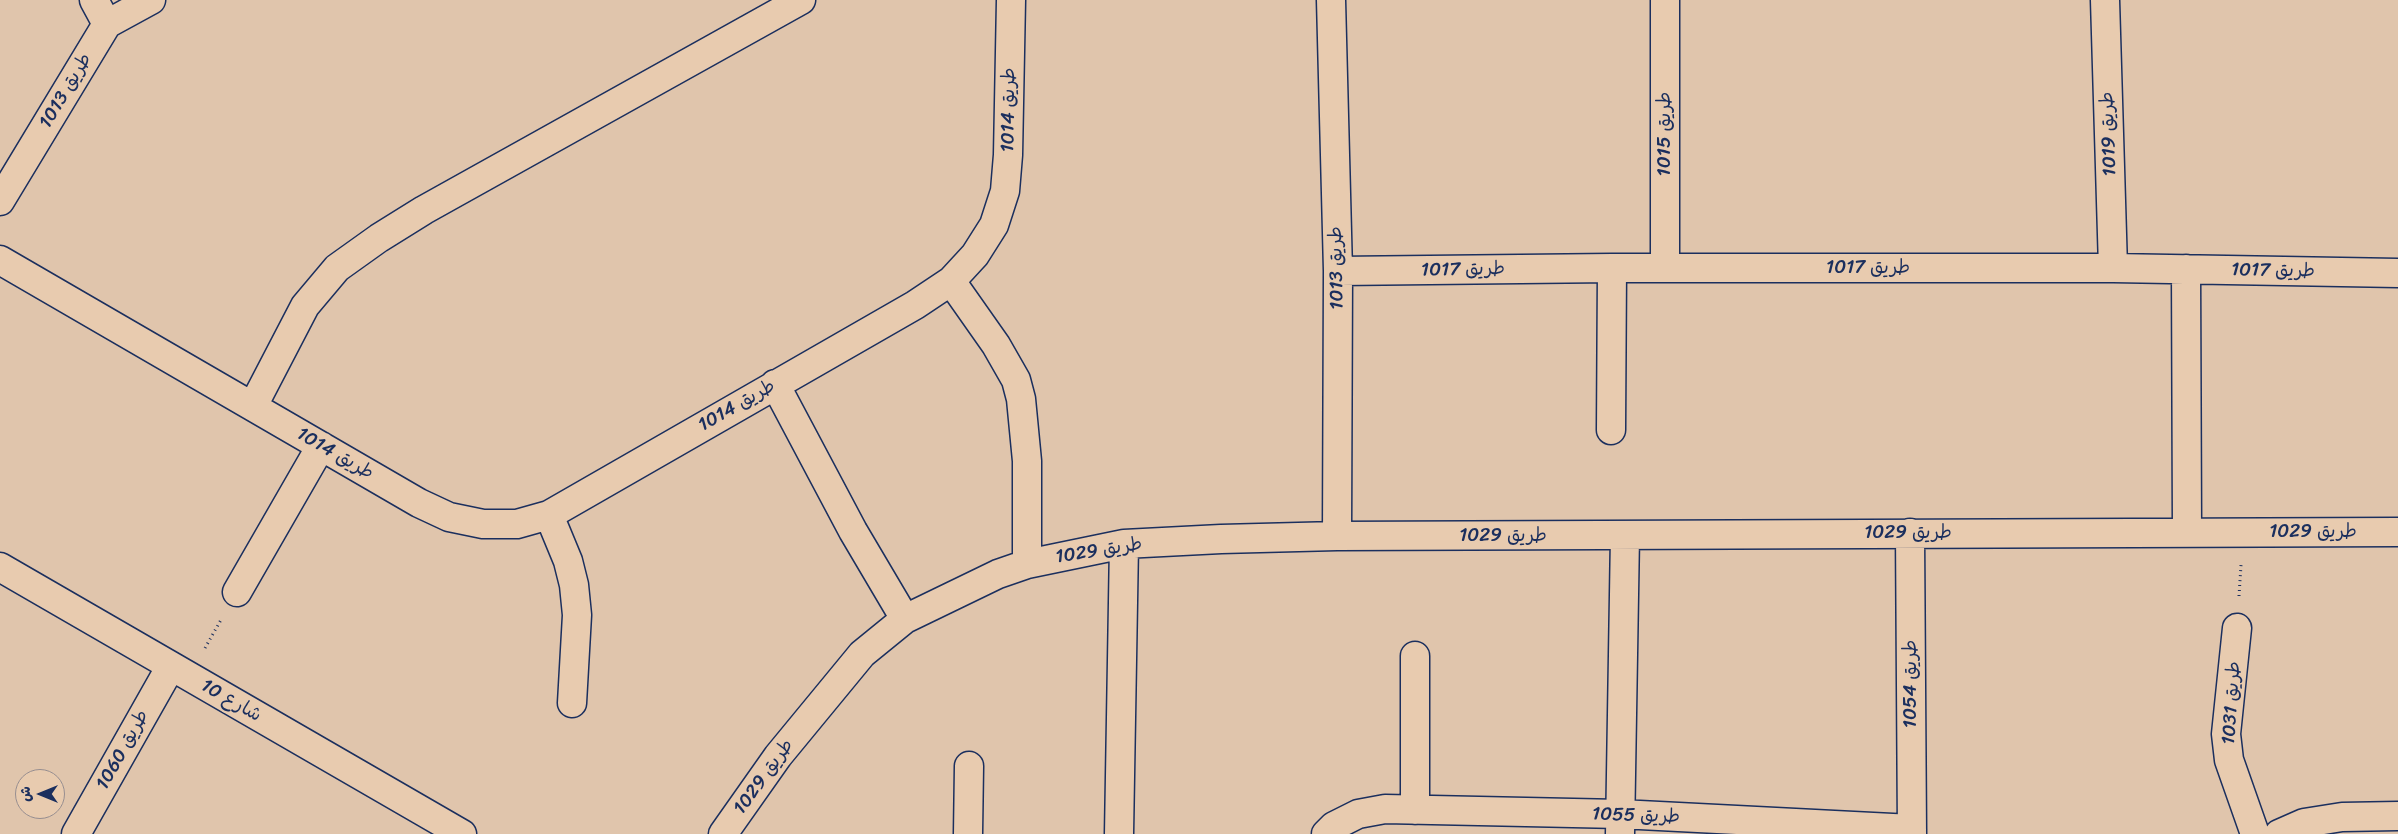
<!DOCTYPE html>
<meta charset="utf-8">
<style>
body{margin:0}
#map{position:relative;width:2398px;height:834px;overflow:hidden;background:#e0c5ac;font-family:Sriracha,"Playpen Sans Arabic",sans-serif}
canvas{display:block}
.north{position:absolute;left:15px;top:769px;width:50px;height:50px;box-sizing:border-box;background:#e8cbaf;border:1px solid #968d8f;border-radius:50%;rotate:270deg;font-size:14px;font-weight:700;line-height:20px;text-align:center;color:#1b2f5e}
.north::after{content:'';display:block;margin:auto;width:18px;height:22px;background:#1b2f5e;clip-path:polygon(50% 0,100% 100%,50% 72%,0 100%)}
</style>
<div id="map">
<canvas width="2398" height="834"></canvas>
<div class="north">ش</div>
</div>
<script>
const ctx = document.querySelector('canvas').getContext('2d');
ctx.lineJoin = 'round';
const poly = rows => new Path2D(rows.map(r => 'M' + r).join(''));
function stroke(path, color, width, dash) { ctx.strokeStyle = color; ctx.lineWidth = width; ctx.lineCap = dash ? 'butt' : 'round'; ctx.setLineDash(dash || []); ctx.stroke(path); }
function drawText(font, color, halo, rows, align = 'center') {
  ctx.font = font + ' Sriracha,"Playpen Sans Arabic",sans-serif'; ctx.lineWidth = 4; ctx.setLineDash([]); ctx.textBaseline = 'middle'; ctx.strokeStyle = halo; ctx.fillStyle = color; for (const [text, x, y, turn = 0] of rows) {
    ctx.save(); ctx.translate(x, y); ctx.rotate((+turn || 0) * Math.PI / 180); ctx.textAlign = isNaN(turn) ? turn : align; if (halo) ctx.strokeText(text, 0, 0); ctx.fillText(text, 0, 0); ctx.restore();
  }
}
const minor = poly([
 [94,0,107,24],
 [1331,0,1338,271,1337,536],
 [1665,0,1665,268],
 [2105,0,2113,268],
 [0,201,107,24,151,0],
 [0,260,419,503,449,517,483,524,517,524,549,515,915,305,951,281,975,255,994,225,1005,191,1008,155,1011,0],
 [2186,269,2187,532],
 [1338,271,1612,268,2113,268,2398,273],
 [951,281,996,345,1016,380,1021,399,1027,461,1027,564],
 [775,384,853,531,905,619],
 [253,406,305,306,337,268,379,238,424,210,801,0],
 [1611,430,1612,268],
 [549,515,568,561,574,585,577,615,572,703],
 [1910,533,1912,834],
 [0,567,462,834],
 [237,592,321,446],
 [2237,628,2226,734,2229,760,2255,834],
 [1415,810,1415,656],
 [76,834,171,666],
 [723,834,778,756,862,654,905,619,998,574,1027,564,1124,544,1221,539,1337,536,2398,532],
 [968,834,969,766],
 [1119,834,1124,544],
 [1326,834,1334,826,1358,814,1385,809,1620,814,1912,829],
 [1620,834,1625,535],
 [2279,834,2304,823,2342,817,2398,816]
]);
stroke(minor, '#1b2f5e', 31);
stroke(poly([
 [2239,596,2241,565],
 [205,648,222,618]
]), '#1b2f5e', 3, [1, 4]);
stroke(minor, '#e8cbaf', 28);
drawText('19px', '#1b2f5e', '#e8cbaf', [
 ["طريق 1013",66,91,-59],
 ["طريق 1014",1009,110,-89],
 ["طريق 1015",1665,134,-90],
 ["طريق 1019",2109,134,-92],
 ["طريق 1013",1337,268,-91],
 ["طريق 1017",1868,268],
 ["طريق 1017",1463,270,-1],
 ["طريق 1017",2273,271,1],
 ["طريق 1014",737,406,-30],
 ["طريق 1014",335,454,30],
 ["طريق 1029",2313,532],
 ["طريق 1029",1908,533],
 ["طريق 1029",1503,536],
 ["طريق 1029",1099,551,-9],
 ["طريق 1054",1911,684,-90],
 ["شارع 10",231,701,30],
 ["طريق 1031",2232,703,-86],
 ["طريق 1060",123,750,-61],
 ["طريق 1029",764,777,-54],
 ["طريق 1055",1636,816,2]
]);
</script>
